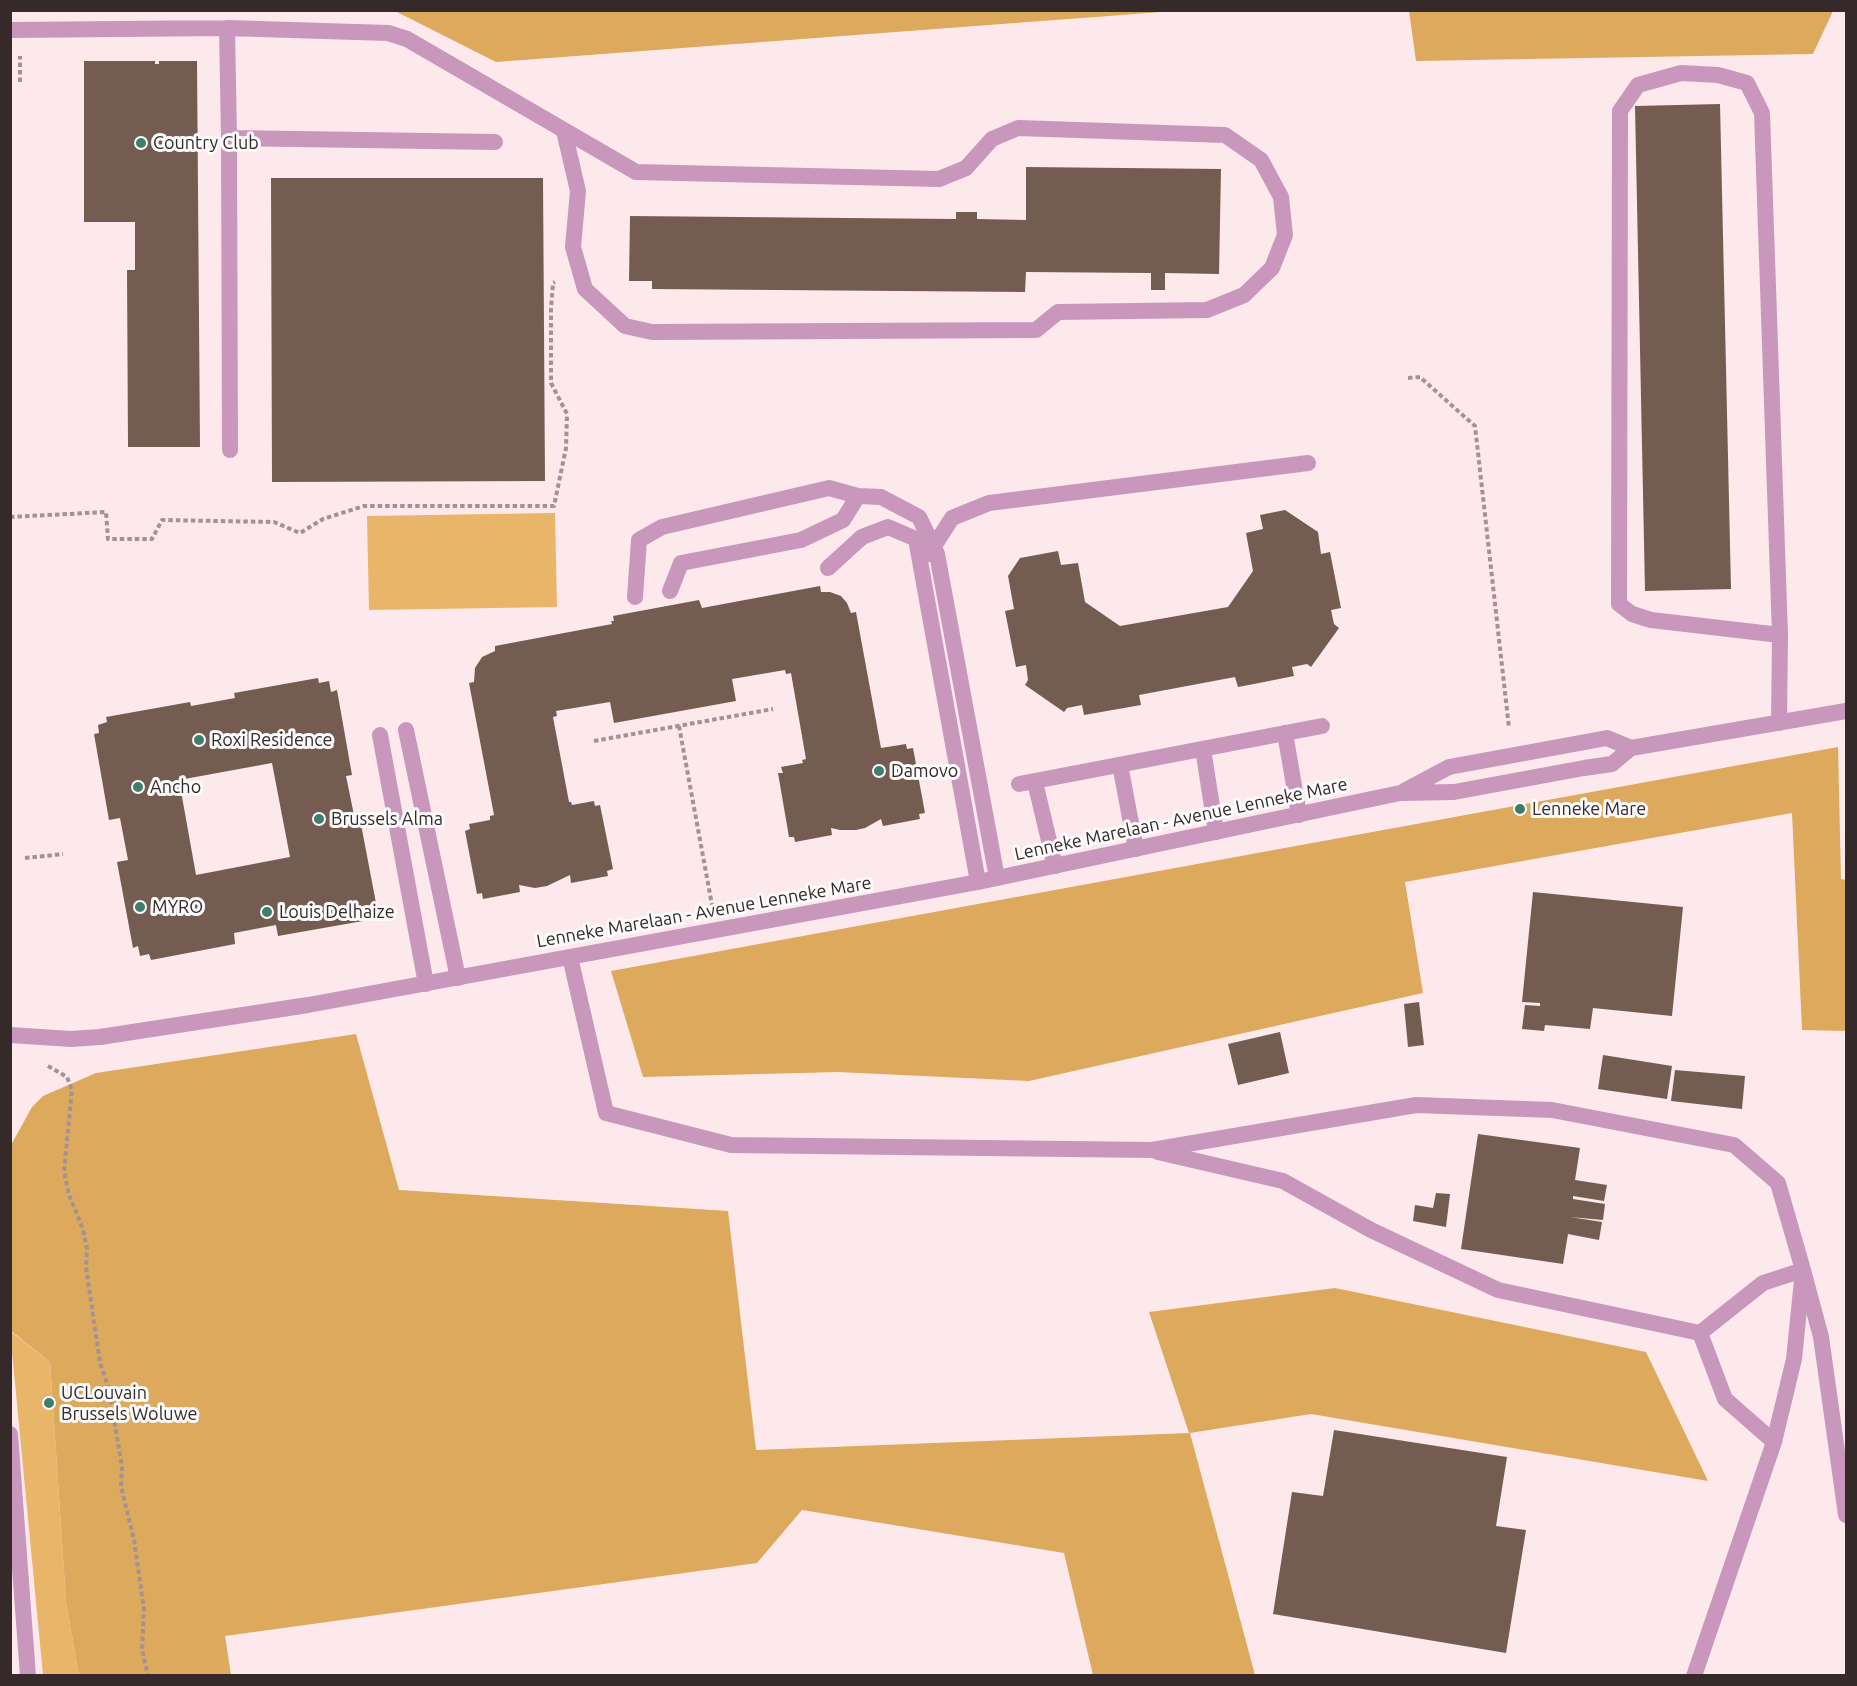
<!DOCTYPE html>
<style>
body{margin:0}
#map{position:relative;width:1857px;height:1686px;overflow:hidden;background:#fde8eb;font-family:Ubuntu,sans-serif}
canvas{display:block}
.frame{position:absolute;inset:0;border:12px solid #35292a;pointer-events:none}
</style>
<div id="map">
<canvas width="1857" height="1686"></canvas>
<div class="frame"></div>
</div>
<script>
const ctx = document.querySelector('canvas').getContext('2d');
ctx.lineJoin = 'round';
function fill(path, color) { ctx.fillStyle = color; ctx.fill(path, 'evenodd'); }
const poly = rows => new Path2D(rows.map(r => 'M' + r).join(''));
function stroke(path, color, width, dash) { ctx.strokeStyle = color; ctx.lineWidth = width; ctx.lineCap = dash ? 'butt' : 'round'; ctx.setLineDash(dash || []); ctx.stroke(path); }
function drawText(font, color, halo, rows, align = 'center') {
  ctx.font = font + ' Ubuntu,sans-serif'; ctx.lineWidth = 6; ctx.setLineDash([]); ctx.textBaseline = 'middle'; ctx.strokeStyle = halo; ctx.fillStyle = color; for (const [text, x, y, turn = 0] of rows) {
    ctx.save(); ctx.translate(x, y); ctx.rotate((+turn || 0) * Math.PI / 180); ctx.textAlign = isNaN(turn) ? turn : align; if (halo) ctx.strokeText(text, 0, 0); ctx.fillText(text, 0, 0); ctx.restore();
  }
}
fill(poly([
 [555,513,557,607,369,610,367,516],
 [10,1331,50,1362,66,1602,79,1675,43,1675]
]), '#e9b569');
fill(poly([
 [370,11,1175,11,496,62,395,11],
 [1409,11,1409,10,1833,11,1813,54,1416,61],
 [1838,747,1841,879,1846,880,1846,1031,1802,1030,1792,813,1405,882,1423,993,1029,1081,838,1072,643,1077,611,971],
 [356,1034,399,1190,728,1211,756,1450,1189,1433,1149,1312,1335,1288,1646,1352,1708,1481,1311,1414,1190,1433,1255,1675,1093,1675,1064,1553,802,1510,757,1563,225,1636,231,1675,79,1675,66,1602,50,1362,11,1331,11,1145,32,1107,43,1096,96,1073]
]), '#dda95c');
fill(poly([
 [84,61,155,61,155,64,159,64,159,61,197,61,200,447,128,447,127,270,135,270,135,222,84,222],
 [1720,104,1731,589,1645,591,1635,106],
 [1026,167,1221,169,1219,274,1165,273,1165,290,1151,290,1151,273,1026,272,1025,292,652,289,652,281,629,281,630,216,956,219,956,212,977,212,977,219,1026,220],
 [271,178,543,178,545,481,272,482],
 [1285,510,1318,532,1321,554,1330,552,1341,608,1331,610,1334,624,1339,628,1311,667,1307,664,1292,667,1294,676,1259,683,1238,687,1235,677,1139,695,1141,705,1084,715,1082,705,1067,708,1064,712,1025,685,1028,680,1026,665,1016,667,1005,611,1014,609,1008,576,1020,558,1058,551,1061,565,1078,563,1085,602,1120,626,1228,607,1253,571,1246,533,1263,529,1260,515],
 [820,586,821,592,830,592,841,596,847,603,851,613,856,612,881,748,906,744,907,749,913,748,925,813,919,814,920,819,883,826,881,819,865,828,856,830,840,830,831,828,832,835,795,842,794,837,789,837,778,773,783,773,781,767,803,763,802,760,806,759,791,673,786,674,785,670,732,679,736,701,614,723,610,702,556,711,557,716,553,717,569,802,571,802,572,805,594,801,595,806,600,805,613,869,607,871,608,876,571,883,570,875,547,886,535,888,519,885,520,892,483,899,482,893,477,894,465,831,470,829,469,824,490,820,490,816,494,815,469,683,474,682,475,668,482,657,495,651,495,646,612,624,611,621,614,621,613,616,699,600,702,608],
 [318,678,319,683,329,681,331,692,337,690,352,775,346,776,355,820,360,819,376,903,370,904,372,913,362,915,363,921,278,936,276,925,234,933,235,944,151,960,149,954,140,956,138,946,133,948,117,862,128,860,120,818,109,820,94,734,99,733,98,725,107,722,106,717,190,702,191,706,235,698,234,693],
 [272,763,290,857,196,875,179,780],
 [1533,892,1683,907,1672,1016,1593,1008,1590,1029,1545,1025,1544,1031,1522,1029,1525,1005,1540,1006,1540,1003,1522,1002],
 [1419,1002,1424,1045,1408,1047,1404,1004],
 [1280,1032,1289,1073,1238,1085,1228,1044],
 [1603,1055,1672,1066,1667,1099,1598,1089],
 [1675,1070,1745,1076,1742,1109,1671,1101],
 [1478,1134,1580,1148,1575,1180,1607,1185,1604,1201,1573,1196,1573,1199,1605,1204,1603,1220,1570,1217,1602,1222,1599,1240,1568,1234,1563,1264,1461,1249],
 [1436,1193,1450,1194,1446,1227,1413,1221,1415,1205,1433,1208],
 [1334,1430,1507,1457,1496,1526,1526,1530,1506,1653,1273,1614,1292,1492,1323,1496]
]), '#755c51');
stroke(poly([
 [20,82,20,56],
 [1408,378,1420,377,1475,426,1509,728],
 [10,517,106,512,108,539,152,539,162,520,274,522,300,533,323,519,364,506,554,506,566,448,567,414,551,383,551,309,553,283,555,282],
 [679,726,712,905],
 [594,741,773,709],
 [25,858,63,854],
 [48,1066,67,1077,72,1090,64,1171,69,1195,83,1229,87,1249,86,1267,100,1363,109,1389,122,1467,121,1486,134,1540,144,1609,142,1649,148,1676]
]), '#a29294', 4, [4.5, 3]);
stroke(poly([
 [227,28,229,138,230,450],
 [10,30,227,28,388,33,407,39,636,172,939,179,966,168,992,139,1018,128,1225,135,1261,160,1281,197,1285,235,1272,268,1244,295,1207,310,1058,312,1036,330,652,332,625,326,585,289,573,247,578,191,564,131],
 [229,138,495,142],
 [929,554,952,518,989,503,1308,463],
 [828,568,862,537,888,527,916,539,978,882],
 [670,591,681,563,801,540,843,520,858,496],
 [635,597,639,540,662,527,829,488,858,496,881,497,919,517,937,554,997,878],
 [1779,723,1780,635,1762,113,1747,83,1718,75,1681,73,1638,85,1620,111,1619,604,1632,614,1651,620,1780,635],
 [406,730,458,978],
 [1285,733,1299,815],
 [380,735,426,984],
 [1203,749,1216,832],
 [1120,765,1136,849],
 [1035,782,1055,866],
 [1019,784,1322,726],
 [570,957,606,1113,731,1145,1152,1150,1416,1105,1552,1110,1734,1145,1778,1183,1803,1270,1794,1359,1774,1442,1694,1676],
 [1158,1152,1283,1181,1371,1230,1498,1290,1700,1333,1763,1283,1803,1270,1821,1337,1846,1515],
 [1700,1333,1725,1399,1774,1442]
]), '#ca97bc', 16);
stroke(poly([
 [1404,791,1449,767,1607,738,1631,748],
 [10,1035,71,1039,100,1037,308,1005,978,882,1400,793,1454,792,1584,768,1612,764,1631,748,1846,711]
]), '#ca97bc', 16);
stroke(poly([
 [10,1434,28,1676]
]), '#ca97bc', 16);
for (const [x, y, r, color] of [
 [141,143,6,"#3e7e6d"],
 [199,740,6,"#3e7e6d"],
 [879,771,6,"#3e7e6d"],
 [138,787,6,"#3e7e6d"],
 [1520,809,6,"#3e7e6d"],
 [319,819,6,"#3e7e6d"],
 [140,907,6,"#3e7e6d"],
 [267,912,6,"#3e7e6d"],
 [49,1403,6,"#3e7e6d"]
]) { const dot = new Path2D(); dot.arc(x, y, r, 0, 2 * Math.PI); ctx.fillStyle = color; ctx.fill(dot); stroke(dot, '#fbfbfb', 2); }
drawText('18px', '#35292a', '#fbfbfb', [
 ["Country Club",153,143],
 ["Roxi Residence",211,740],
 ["Damovo",891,771],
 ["Ancho",150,787],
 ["Lenneke Mare",1532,809],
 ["Brussels Alma",331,819],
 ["MYRO",152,907],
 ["Louis Delhaize",279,912],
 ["UCLouvain",61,1393],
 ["Brussels Woluwe",61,1414]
], 'left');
drawText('18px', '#35292a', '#fbfbfb', [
 ["Lenneke Marelaan - Avenue Lenneke Mare",1181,819,-12],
 ["Lenneke Marelaan - Avenue Lenneke Mare",704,912,-10]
]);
</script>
